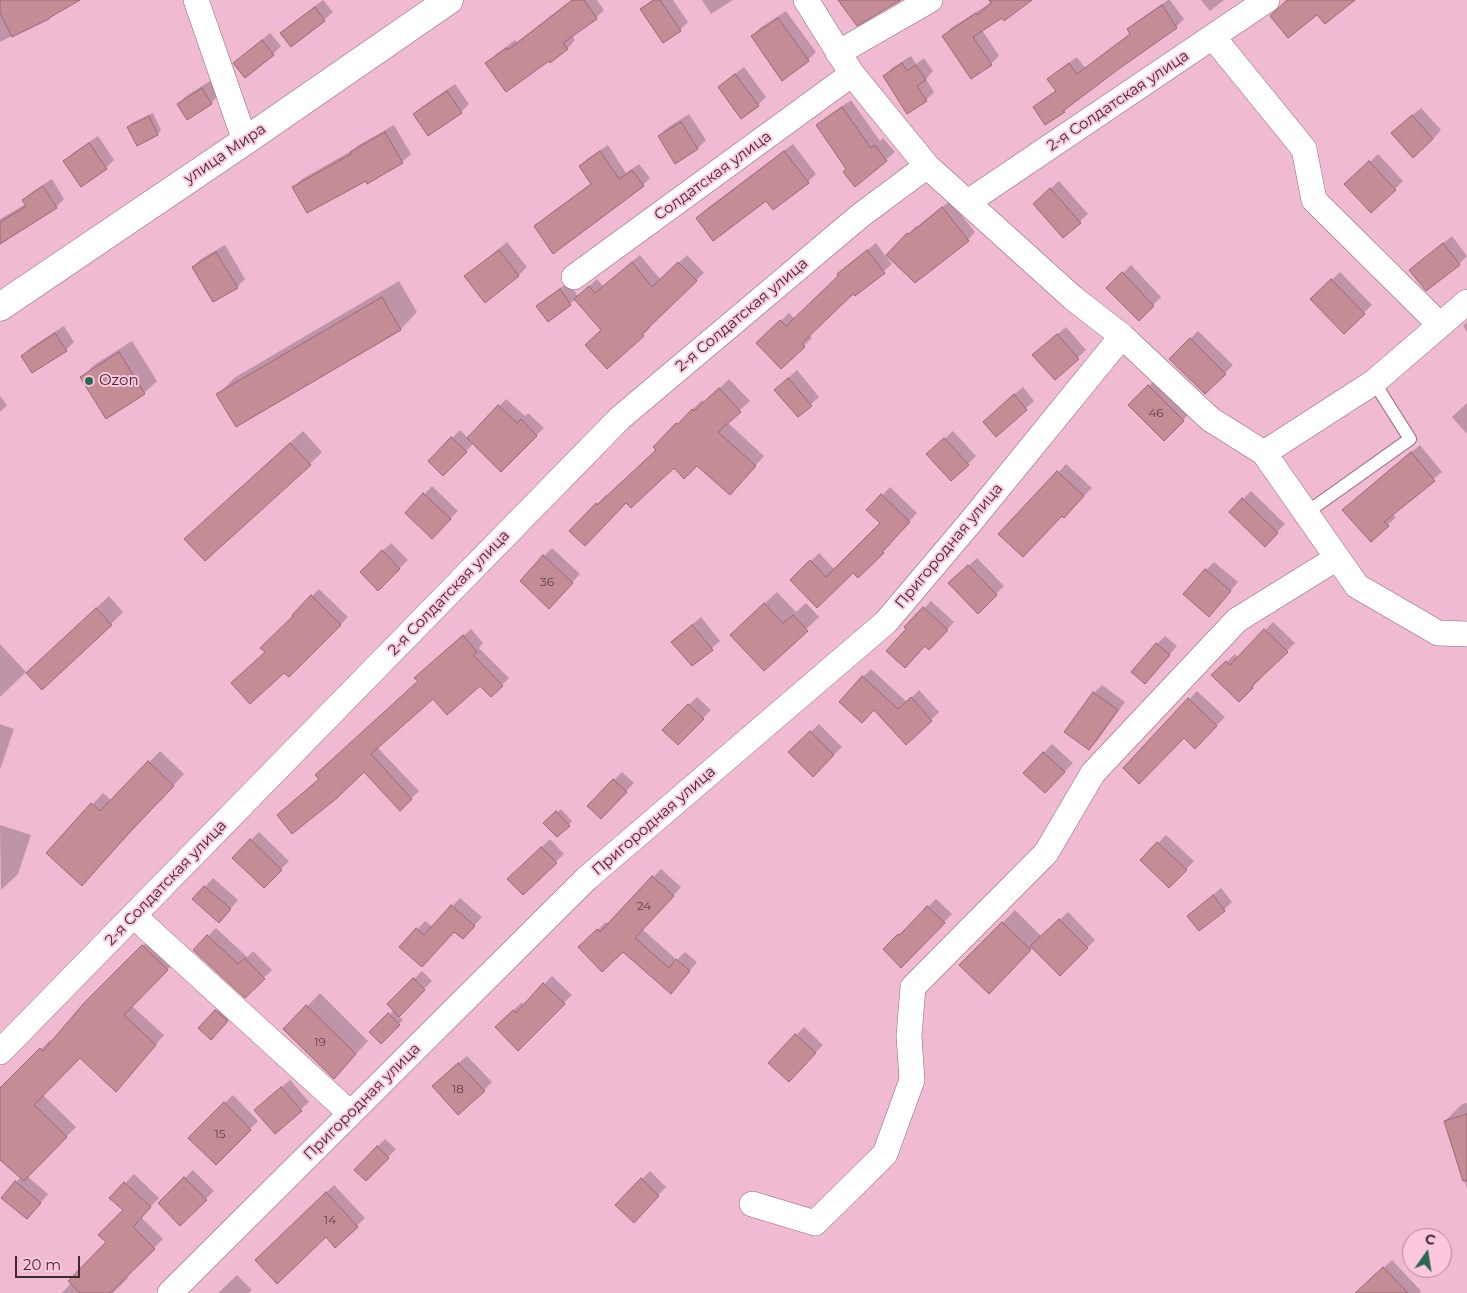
<!DOCTYPE html>
<meta charset="utf-8">
<style>
body{margin:0}
#map{position:relative;width:1467px;height:1293px;overflow:hidden;background:#efbad2;font-family:Montserrat,sans-serif}
canvas{display:block}
.north{position:absolute;left:1402px;top:1228px;width:50px;height:50px;box-sizing:border-box;background:#fcc7df;border:1px solid #b0889a;border-radius:50%;rotate:13deg;font-size:14px;font-weight:700;line-height:20px;text-align:center;color:#3d2932}
.north::after{content:'';display:block;margin:auto;width:18px;height:22px;background:#296753;clip-path:polygon(50% 0,100% 100%,50% 72%,0 100%)}
.scale{position:absolute;left:15px;top:1256px;width:65px;height:22px;box-sizing:border-box;border:2px solid #3d2932;border-top:0;padding-left:6px;font-size:15px;line-height:18px;white-space:nowrap;color:#3d2932;-webkit-text-stroke:4px #fcc7df;paint-order:stroke}
</style>
<div id="map">
<canvas width="1467" height="1293"></canvas>
<div class="north">С</div>
<div class="scale">20 m</div>
</div>
<script>
const ctx = document.querySelector('canvas').getContext('2d');
ctx.lineJoin = 'round';
function fill(path, color) { ctx.fillStyle = color; ctx.fill(path, 'evenodd'); }
const poly = rows => new Path2D(rows.map(r => 'M' + r).join(''));
function stroke(path, color, width, dash) { ctx.strokeStyle = color; ctx.lineWidth = width; ctx.lineCap = dash ? 'butt' : 'round'; ctx.setLineDash(dash || []); ctx.stroke(path); }
function drawText(font, color, halo, rows, align = 'center') {
  ctx.font = font + ' Montserrat,sans-serif'; ctx.lineWidth = 4; ctx.setLineDash([]); ctx.textBaseline = 'middle'; ctx.strokeStyle = halo; ctx.fillStyle = color; for (const [text, x, y, turn = 0] of rows) {
    ctx.save(); ctx.translate(x, y); ctx.rotate((+turn || 0) * Math.PI / 180); ctx.textAlign = isNaN(turn) ? turn : align; if (halo) ctx.strokeText(text, 0, 0); ctx.fillText(text, 0, 0); ctx.restore();
  }
}
fill(poly([
 [3,0,46,0,46,19,0,42,0,3],
 [323,0,333,12,324,20,291,45,282,33,290,25],
 [572,0,597,0,604,10,596,18,571,35,575,40,567,49,549,60,487,63,495,55,515,40,517,42],
 [652,0,673,0,688,22,680,30,641,9],
 [702,0,733,0,711,14],
 [995,0,1030,0,982,30,999,56,991,64,944,36,951,28],
 [1168,0,1170,0,1184,19,1176,27,1119,66,1064,111,1046,123,1035,107,1042,100,1057,90,1056,72,1077,57,1085,68,1131,33,1129,29,1136,22],
 [1201,0,1224,0,1210,11],
 [786,11,816,52,808,60,752,36,760,28],
 [270,33,281,46,273,54,243,56],
 [911,56,916,64,924,58,933,71,926,79,934,92,926,100,884,76,892,68],
 [744,67,766,97,758,105,719,87],
 [210,81,219,95,211,103,178,104,186,96],
 [455,84,469,104,461,112,415,114,423,106],
 [851,100,880,141,883,138,895,152,856,185,847,169,817,126,825,118],
 [1421,108,1441,130,1433,139,1401,125],
 [153,113,161,130,158,134,137,144,129,127,132,123],
 [689,114,706,140,698,148,676,162,659,136,667,128],
 [394,125,411,154,402,162,368,182,366,179,294,187,302,179,353,150,359,145],
 [98,136,114,160,106,168,65,161,73,153],
 [793,144,816,174,808,182,767,199,697,218,705,210],
 [608,145,626,173,639,164,650,178,643,185,536,226,592,183,580,166,587,159],
 [1378,154,1403,181,1395,189,1354,177],
 [52,179,64,199,56,207,0,242,0,219,26,204,24,200,32,192],
 [1059,181,1088,214,1063,237,1042,196],
 [950,201,975,232,968,240,888,255,916,226,917,227],
 [1452,236,1467,256,1459,264,1411,270],
 [507,242,527,267,519,275,466,276],
 [876,243,892,264,855,295,853,292,809,334,812,338,782,367,758,343,789,313,795,319,840,276,839,274,847,266],
 [225,245,245,279,237,287,193,267,201,259],
 [640,255,661,280,687,255,704,273,649,326,650,328,643,335,603,330,576,299,570,304,538,306,546,298,569,282,578,296,597,279,603,286],
 [1131,265,1161,297,1139,320,1108,288],
 [1340,272,1372,305,1344,332,1312,299],
 [399,281,417,312,401,329,236,426,218,395,234,378],
 [1467,322,1467,332,1463,326],
 [64,326,74,342,66,350,22,356,30,348],
 [1066,327,1086,350,1055,379,1042,347],
 [1198,331,1233,365,1205,393,1171,359],
 [132,341,157,381,144,393,82,377,94,365],
 [797,370,819,397,798,416,784,382],
 [1157,378,1191,412,1164,439,1129,405],
 [729,379,750,401,727,422,764,456,739,484,697,465,674,467,626,502,571,531,606,495,608,496,658,450,655,447,702,400,705,402],
 [1023,387,1034,401,996,435,992,414],
 [0,396,7,405,0,412],
 [506,399,525,416,528,413,544,428,501,470,474,443,443,475,429,461,460,430,468,438],
 [1467,403,1467,434,1452,417],
 [303,431,322,452,310,464,198,527],
 [953,431,976,456,968,464,928,454],
 [1420,445,1442,472,1392,514,1396,517,1388,525,1344,510],
 [1066,464,1092,488,1072,508,1062,514,1000,534],
 [432,486,458,511,432,537,407,513],
 [890,487,917,513,889,543,891,544,858,576,853,571,817,606,792,580,819,553,835,570,882,523,868,510],
 [1251,491,1285,524,1265,545,1230,512],
 [391,543,408,560,378,589,361,572],
 [552,548,580,574,557,599,544,556],
 [977,558,1004,586,977,612,950,583],
 [1214,562,1238,582,1217,607,1206,570],
 [319,589,348,617,289,676,266,652,295,616,293,615],
 [777,592,796,612,806,603,819,617,764,669,744,622],
 [109,596,123,612,111,624,27,673],
 [931,601,954,622,936,642,906,627],
 [701,617,720,641,692,665,681,634],
 [1273,622,1295,643,1259,678,1260,679,1239,701,1213,675,1235,654,1239,658],
 [471,629,483,643,479,648,509,678,491,696,480,684,433,697,377,747,419,791,400,809,364,770,321,779,419,681,423,671],
 [1165,636,1177,646,1153,674,1157,644],
 [0,644,26,672,0,697],
 [871,669,907,702,919,690,939,712,931,720,874,709,863,677],
 [1102,685,1125,702,1097,741,1089,749,1094,693],
 [1197,691,1225,717,1195,747,1184,736,1124,768],
 [697,697,711,710,678,743,664,730],
 [0,724,14,729,0,770],
 [819,724,842,747,813,775,790,752],
 [1052,744,1073,763,1053,784,1025,773],
 [160,751,184,774,82,885,47,853,103,793,112,801],
 [622,772,634,783,609,809,589,806],
 [561,809,572,821,557,836,545,823],
 [0,825,31,835,18,874,1,890],
 [259,832,289,861,264,886,234,857],
 [1166,835,1194,861,1169,887,1142,860],
 [550,839,564,854,523,893,509,879],
 [661,869,681,887,642,929,677,960,685,952,697,962,679,984,623,950,579,947,606,922,608,924],
 [213,878,238,900,227,913,194,899],
 [1221,888,1232,902,1224,910,1191,914],
 [460,898,482,917,471,929,455,930,401,947,425,921,433,927],
 [936,899,952,914,901,966,884,949],
 [1015,910,1042,937,1068,912,1095,940,1060,974,1033,947,989,992,961,965],
 [216,928,247,957,253,951,272,970,245,996,208,936],
 [152,937,176,961,132,1006,164,1035,125,1081,80,1057,43,1095,76,1127,27,1176,48,1194,35,1209,16,1182,21,1177,0,1159,0,1086,3,1088,50,1040,52,1042,85,1004],
 [422,971,432,981,398,1016,403,1020,381,1042,371,1032,394,1010,388,1004],
 [552,976,572,995,518,1049,496,1027,522,1002,524,1005],
 [320,993,368,1041,346,1065,285,1029],
 [220,1007,231,1017,211,1038,200,1028],
 [804,1027,823,1045,789,1080,770,1063],
 [467,1056,492,1082,484,1090,441,1078],
 [290,1080,309,1102,275,1133,264,1102],
 [233,1095,258,1121,216,1163,190,1138],
 [1467,1103,1467,1188,1445,1121,1462,1104],
 [385,1139,396,1149,366,1180,377,1147],
 [193,1170,214,1191,180,1224,159,1203],
 [650,1171,666,1187,634,1221,617,1205],
 [134,1174,159,1198,141,1217,163,1239,126,1276,128,1278,113,1293,62,1293,108,1242,124,1210,111,1198],
 [334,1185,365,1218,335,1246,326,1236,256,1260],
 [1392,1260,1421,1291,1419,1293,1357,1293],
 [237,1275,252,1290,249,1293,218,1293]
]), '#0003');
const building = poly([
 [0,0,80,0,49,18,49,19,12,37,0,13,0,0],
 [572,0,584,0,597,19,563,43,568,49,550,63,549,61,506,92,485,63,507,48,508,50,572,0],
 [654,0,660,0,681,31,663,43,640,9,654,0],
 [838,0,901,0,857,26,838,0],
 [989,0,1032,0,1004,21,1002,18,973,37,992,65,971,79,942,36,976,13,977,15,991,3,989,0],
 [1287,0,1355,0,1325,24,1317,15,1288,38,1270,16,1287,0],
 [1162,5,1177,28,1120,68,1063,111,1065,112,1045,125,1033,107,1056,91,1047,79,1069,63,1077,74,1130,34,1127,29,1162,5],
 [315,7,325,21,291,47,280,33,315,7],
 [778,18,809,61,782,81,751,36,778,18],
 [262,40,274,55,245,78,233,63,262,40],
 [902,63,907,71,916,65,926,80,917,86,927,101,907,114,883,76,902,63],
 [735,74,759,106,741,119,718,87,735,74],
 [202,88,212,104,187,120,177,104,202,88],
 [447,91,462,113,428,136,413,114,447,91],
 [842,107,871,148,875,145,887,161,855,187,843,172,846,169,816,125,842,107],
 [1412,115,1433,139,1413,158,1391,133,1412,115],
 [149,116,158,135,137,146,127,127,149,116],
 [681,122,698,149,675,164,658,136,681,122],
 [385,132,403,163,367,184,366,181,307,213,292,187,351,154,350,152,385,132],
 [89,143,107,169,81,187,63,161,89,143],
 [600,151,619,179,632,170,644,186,553,254,534,226,591,184,579,166,600,151],
 [784,151,809,183,773,210,766,201,713,241,696,218,784,151],
 [1369,161,1396,190,1371,213,1344,184,1369,161],
 [43,186,57,208,0,244,0,222,26,206,22,200,43,186],
 [1050,188,1081,223,1063,238,1033,204,1050,188],
 [942,207,969,241,915,283,886,255,907,233,909,234,942,207],
 [1443,243,1460,265,1426,291,1409,270,1443,243],
 [499,250,519,276,485,303,464,276,499,250],
 [867,250,885,273,855,296,853,294,802,343,805,347,781,369,756,343,780,320,786,326,838,276,837,274,867,250],
 [216,252,238,288,213,302,192,267,216,252],
 [632,262,652,287,678,262,697,281,642,334,644,336,607,369,585,345,601,330,574,299,589,286,595,293,632,262],
 [1122,272,1154,306,1139,321,1106,288,1122,272],
 [1331,279,1365,314,1344,334,1310,299,1331,279],
 [560,289,571,305,548,322,536,306,560,289],
 [382,297,401,330,236,427,216,394,382,297],
 [55,333,67,351,32,373,21,356,55,333],
 [1057,334,1079,359,1055,380,1032,355,1057,334],
 [1190,338,1226,374,1205,394,1169,359,1190,338],
 [119,352,145,394,106,419,80,377,119,352],
 [788,378,812,406,798,417,774,390,788,378],
 [1148,385,1184,421,1164,441,1128,405,1148,385],
 [719,388,741,412,718,432,756,466,730,495,697,466,684,479,674,468,631,508,626,503,585,546,569,531,596,503,597,505,656,450,653,447,676,423,678,424,692,409,694,411,719,388],
 [1014,394,1027,410,996,437,983,422,1014,394],
 [498,405,517,423,521,419,537,436,501,472,467,438,498,405],
 [451,437,467,452,443,476,428,461,451,437],
 [944,438,969,465,951,481,926,454,944,438],
 [290,443,311,465,205,561,184,539,290,443],
 [1411,452,1435,481,1384,522,1389,526,1371,542,1342,510,1411,452],
 [1057,471,1084,496,1064,518,1062,516,1023,557,998,534,1057,471],
 [423,493,451,519,432,539,405,513,423,493],
 [881,494,910,522,882,552,884,553,858,578,853,573,817,608,790,580,810,560,826,577,880,523,866,510,881,494],
 [1242,498,1278,533,1265,547,1229,512,1242,498],
 [382,550,400,569,378,591,360,572,382,550],
 [543,555,573,583,549,609,520,581,543,555],
 [968,565,997,595,978,614,948,583,968,565],
 [1205,569,1231,591,1209,617,1183,594,1205,569],
 [311,595,341,625,289,677,284,673,250,704,231,683,265,652,260,648,293,616,292,615,311,595],
 [764,603,783,623,793,615,808,631,764,671,730,635,764,603],
 [923,607,948,630,929,650,925,646,905,668,886,651,906,629,904,627,923,607],
 [96,608,112,625,42,690,26,673,96,608],
 [692,625,713,650,692,666,671,642,692,625],
 [1264,629,1288,652,1252,686,1253,688,1239,702,1211,675,1226,661,1230,665,1264,629],
 [463,635,477,652,473,655,503,686,491,697,480,686,447,715,433,699,371,754,412,799,400,811,364,772,337,798,292,834,277,815,319,779,315,775,418,681,414,678,463,635],
 [1156,643,1170,655,1145,684,1131,672,1156,643],
 [862,676,898,709,911,697,932,721,906,745,874,710,862,723,839,702,862,676],
 [1093,692,1118,710,1089,750,1064,732,1093,692],
 [1188,698,1217,726,1195,749,1184,738,1139,784,1123,768,1188,698],
 [688,704,704,719,678,745,662,730,688,704],
 [810,731,834,755,813,777,788,752,810,731],
 [1043,752,1065,772,1045,793,1023,773,1043,752],
 [148,761,174,786,127,835,82,886,46,853,91,803,100,811,148,761],
 [613,779,627,792,601,819,587,806,613,779],
 [556,811,570,826,557,837,543,823,556,811],
 [250,839,282,870,264,888,232,858,250,839],
 [1157,842,1187,870,1169,888,1140,860,1157,842],
 [541,847,557,863,523,895,507,879,541,847],
 [652,876,674,896,635,938,669,968,676,959,690,971,671,994,623,952,602,972,578,947,597,929,600,932,652,876],
 [204,886,231,909,219,923,192,899,204,886],
 [1213,895,1225,911,1199,931,1187,916,1213,895],
 [451,905,475,926,463,939,454,932,422,967,399,947,416,928,424,935,451,905],
 [927,906,945,923,901,968,883,949,898,934,900,935,927,906],
 [1059,919,1088,948,1060,976,1030,946,1059,919],
 [1002,922,1031,950,989,994,959,965,1002,922],
 [207,935,238,964,245,958,265,979,245,998,193,950,207,935],
 [142,945,168,970,124,1015,156,1045,116,1092,80,1058,34,1105,67,1137,24,1181,0,1160,0,1088,40,1048,43,1051,84,1003,142,945],
 [413,978,425,990,399,1017,387,1004,413,978],
 [543,983,565,1004,518,1051,495,1027,513,1010,516,1013,543,983],
 [306,1005,356,1054,334,1079,283,1029,306,1005],
 [215,1010,228,1021,211,1040,198,1028,215,1010],
 [388,1013,400,1025,381,1044,369,1032,388,1013],
 [795,1034,816,1053,789,1082,768,1063,795,1034],
 [458,1063,485,1091,458,1115,432,1086,458,1063],
 [281,1087,302,1111,275,1134,254,1110,281,1087],
 [224,1102,251,1130,216,1165,188,1138,224,1102],
 [1467,1114,1467,1181,1463,1181,1444,1121,1467,1114],
 [377,1146,389,1158,366,1181,354,1170,377,1146],
 [184,1177,207,1200,180,1226,158,1203,184,1177],
 [641,1178,659,1196,634,1223,615,1205,641,1178],
 [15,1181,41,1203,27,1219,1,1198,15,1181],
 [124,1182,151,1207,133,1227,155,1249,110,1293,80,1293,68,1281,106,1242,98,1235,123,1210,109,1198,124,1182],
 [326,1192,358,1227,335,1248,326,1237,277,1284,255,1260,326,1192],
 [1383,1267,1408,1293,1355,1293,1383,1267]
]);
fill(building, '#c48d95');
stroke(building, '#9b686f', 1);
const service = poly([
 [1306,513,1410,439,1374,382]
]);
const minor = poly([
 [196,0,245,141],
 [806,0,852,74,927,166,1073,298,1122,336,1210,419,1264,453,1357,586,1438,633,1467,634],
 [1213,37,1304,149,1314,200,1440,325],
 [838,53,930,0],
 [968,202,1267,0],
 [574,277,852,74],
 [1264,453,1374,382,1467,302],
 [134,916,350,1113],
 [0,1052,620,418,861,215,927,166],
 [752,1204,815,1223,885,1154,912,1080,909,1036,913,987,1046,853,1093,773,1237,620,1337,558],
 [170,1293,586,879,886,622,973,519,1122,336]
]);
const tertiary = poly([
 [0,307,245,141,449,0]
]);
stroke(service, '#95667c', 14);
stroke(minor, '#95667c', 26);
stroke(tertiary, '#95667c', 29);
stroke(service, '#fff', 12);
stroke(minor, '#fff', 25);
stroke(tertiary, '#fff', 28);
for (const [x, y, r, color] of [
 [89,381,5,"#296753"]
]) { const dot = new Path2D(); dot.arc(x, y, r, 0, 2 * Math.PI); ctx.fillStyle = color; ctx.fill(dot); stroke(dot, '#fcc7df', 2); }
drawText('12px', '#5f424b', null, [
 ["46",1156,413],
 ["36",547,582],
 ["24",644,906],
 ["19",320,1042],
 ["18",458,1089],
 ["15",220,1134],
 ["14",330,1220]
]);
drawText('15px', '#3d2932', '#fcc7df', [
 ["2-я Солдатская улица",1118,101,-34],
 ["улица Мира",225,154,-34],
 ["Солдатская улица",713,176,-36],
 ["2-я Солдатская улица",742,315,-40],
 ["Пригородная улица",949,546,-50],
 ["2-я Солдатская улица",449,593,-46],
 ["Пригородная улица",654,821,-41],
 ["2-я Солдатская улица",166,883,-46],
 ["Пригородная улица",362,1102,-45]
]);
drawText('15px', '#3d2932', '#fcc7df', [
 ["Ozon",99,381]
], 'left');
</script>
